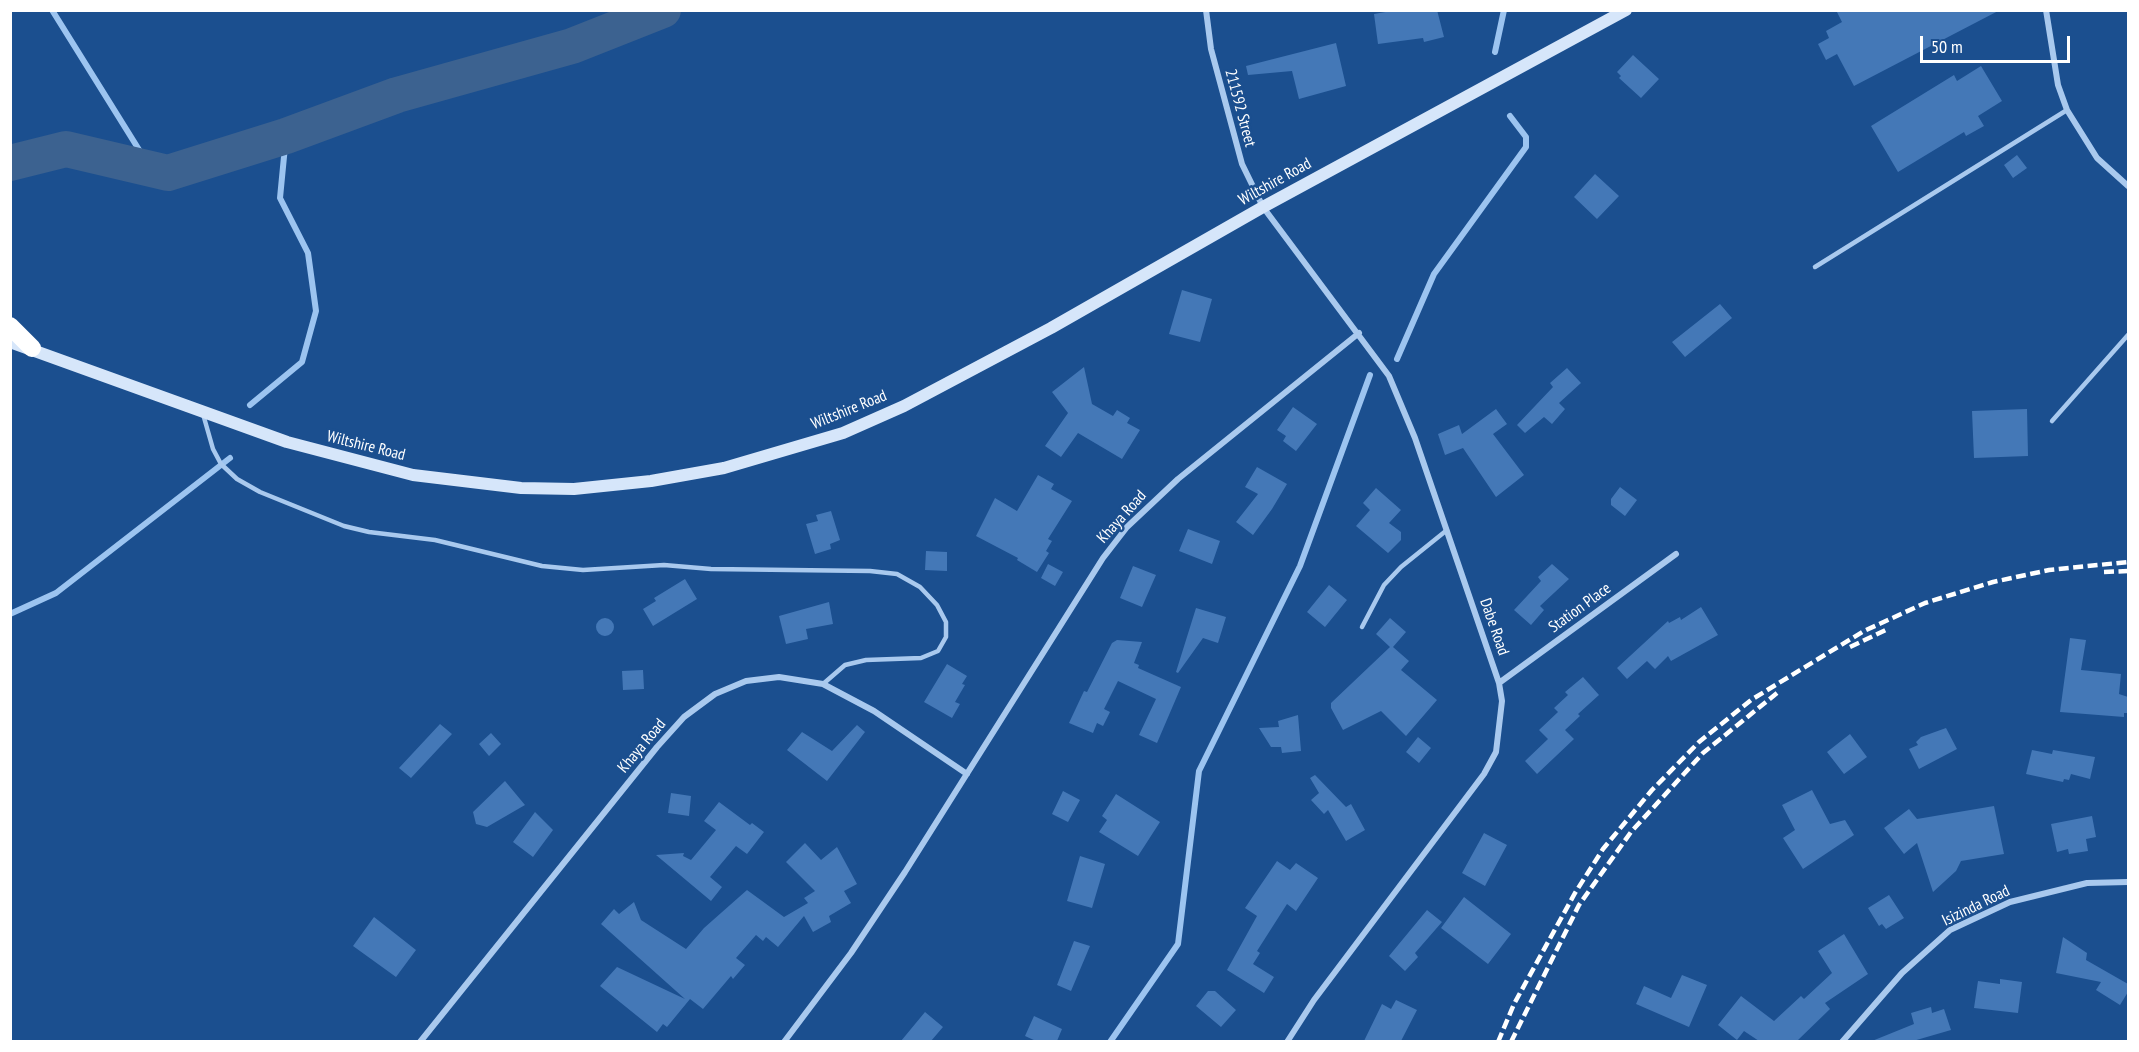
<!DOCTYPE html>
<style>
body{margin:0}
#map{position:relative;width:2139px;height:1052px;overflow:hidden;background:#1b4f8f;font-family:"PT Sans Narrow",sans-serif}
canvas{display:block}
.frame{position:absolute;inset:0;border:12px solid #fff;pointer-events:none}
.scale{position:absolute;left:1920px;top:36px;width:150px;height:27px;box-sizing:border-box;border:3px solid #fff;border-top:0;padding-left:8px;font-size:18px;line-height:21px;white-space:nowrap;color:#fff;-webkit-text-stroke:4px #1b4f8f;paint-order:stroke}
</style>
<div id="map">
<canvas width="2139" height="1052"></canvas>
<div class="frame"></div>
<div class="scale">50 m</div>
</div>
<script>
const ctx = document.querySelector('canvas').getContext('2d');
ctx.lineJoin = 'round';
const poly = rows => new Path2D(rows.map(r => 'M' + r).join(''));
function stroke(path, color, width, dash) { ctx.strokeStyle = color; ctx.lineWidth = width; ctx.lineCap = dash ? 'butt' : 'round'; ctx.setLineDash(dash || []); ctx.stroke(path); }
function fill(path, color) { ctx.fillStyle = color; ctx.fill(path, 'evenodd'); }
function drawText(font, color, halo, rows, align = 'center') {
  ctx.font = font + ' "PT Sans Narrow",sans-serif'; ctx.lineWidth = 5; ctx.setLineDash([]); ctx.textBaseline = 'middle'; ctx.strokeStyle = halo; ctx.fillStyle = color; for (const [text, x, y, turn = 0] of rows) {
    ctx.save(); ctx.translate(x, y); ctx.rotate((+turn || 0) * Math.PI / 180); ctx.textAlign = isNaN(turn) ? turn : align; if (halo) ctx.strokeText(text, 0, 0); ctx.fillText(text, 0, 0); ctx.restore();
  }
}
stroke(poly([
 [52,10,151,169],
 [1495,52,1504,10],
 [1397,359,1434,274,1526,147,1526,137,1510,116],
 [250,405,302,362,316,311,308,253,280,198,286,136],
 [10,614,56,593,230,458],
 [1110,1042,1178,944,1199,771,1300,566,1370,375]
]), '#9cc4f0', 6);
stroke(poly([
 [10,163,66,149,168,173,286,136,397,95,572,46,663,10]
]), '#3c6290', 36);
fill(poly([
 [1397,10,1437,10,1444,37,1424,42,1423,38,1378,44,1374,14],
 [1836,10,2000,10,1854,86,1837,54,1826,60,1818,44,1829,38,1826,31,1842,22],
 [1336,43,1346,86,1299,99,1292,71,1248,75,1246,66],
 [1633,55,1659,79,1641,98,1619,78,1621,76,1617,72],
 [1981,66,2002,101,1978,116,1984,126,1966,136,1964,132,1898,172,1871,126,1954,75,1957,81],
 [2017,155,2027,168,2013,178,2004,165],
 [1595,174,1619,196,1597,219,1574,197],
 [1182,290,1212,299,1200,342,1169,334],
 [1720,304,1732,318,1685,357,1672,342],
 [1084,367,1092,404,1113,416,1117,410,1130,418,1127,423,1140,430,1122,459,1078,433,1061,457,1045,446,1068,413,1052,392],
 [1567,368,1581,383,1559,403,1565,409,1552,424,1544,417,1525,433,1517,425,1553,387,1550,383],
 [1293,407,1317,424,1296,451,1283,441,1286,436,1277,430],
 [1496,409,1507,424,1493,434,1524,475,1496,497,1463,448,1445,455,1438,434,1459,425,1462,434],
 [2027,409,2028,456,1974,458,1972,411],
 [1257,467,1287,484,1272,509,1253,535,1236,522,1258,494,1245,487],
 [1038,475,1054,484,1051,489,1072,501,1048,539,1052,541,1046,551,1049,553,1037,572,1017,560,1018,558,976,536,995,498,1017,511],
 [1620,487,1637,500,1625,516,1611,505,1611,499],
 [1376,488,1401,510,1389,523,1401,532,1401,540,1388,553,1356,526,1370,510,1363,503],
 [831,511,840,540,830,544,831,549,815,554,806,524,818,521,816,515],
 [1188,529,1220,541,1212,564,1179,551],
 [926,551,947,552,947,571,925,570],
 [1048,564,1063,572,1055,586,1041,578],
 [1552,564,1569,579,1540,606,1544,610,1531,625,1514,610,1541,581,1538,577],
 [1133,566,1156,575,1142,607,1120,598],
 [685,579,697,599,653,626,643,609,656,601,654,598],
 [1329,585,1347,600,1325,627,1307,612],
 [829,602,833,624,806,629,808,639,786,644,779,616],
 [1701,607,1718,635,1671,661,1668,656,1655,669,1647,661,1627,679,1617,668,1668,621,1669,623,1680,617,1681,620],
 [1196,608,1226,617,1218,643,1203,638,1178,673,1176,672],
 [1390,618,1406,632,1393,647,1409,661,1401,670,1437,700,1406,736,1381,711,1343,730,1331,708,1331,703,1390,647,1376,634],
 '596 627a9 9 0 1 1 18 0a9 9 0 1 1-18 0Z',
 [2070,638,2086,640,2081,670,2121,674,2119,694,2128,697,2128,713,2124,713,2124,717,2060,712],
 [1117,640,1142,642,1134,663,1139,665,1138,668,1181,687,1157,743,1139,735,1156,699,1118,681,1104,709,1110,712,1103,726,1097,723,1093,733,1069,723,1084,691,1087,692,1112,643],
 [947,664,967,676,962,684,965,685,955,702,960,704,952,718,924,702],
 [643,670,644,689,623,690,622,671],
 [1583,677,1599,695,1578,714,1580,716,1565,730,1574,739,1537,774,1525,761,1548,739,1539,730,1558,712,1554,708,1568,695,1565,692],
 [1298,715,1301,751,1282,753,1281,747,1271,747,1259,728,1279,727,1278,721],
 [440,724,452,734,411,778,399,768],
 [857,725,865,732,827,781,787,750,802,732,832,751],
 [1946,728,1957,749,1919,769,1909,749,1918,745,1916,742,1921,737],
 [491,733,501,744,489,756,479,744],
 [1850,734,1867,757,1844,774,1827,752],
 [1418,737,1431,748,1419,763,1406,752],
 [2032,750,2052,754,2053,750,2095,757,2090,779,2071,774,2069,780,2064,779,2063,782,2026,774],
 [1315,775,1346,807,1351,804,1365,830,1346,841,1328,810,1324,814,1311,800,1319,793,1310,778],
 [505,781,525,805,487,827,476,824,473,812],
 [1812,790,1830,824,1845,820,1854,835,1803,869,1783,838,1795,830,1782,805],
 [1063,791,1080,800,1068,822,1052,814],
 [671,793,691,796,689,816,668,813],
 [1116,794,1160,822,1138,856,1099,832,1107,820,1102,816],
 [719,802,750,825,752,823,764,832,747,854,736,846,710,877,722,887,711,901,656,855,684,853,683,856,691,860,716,830,704,821],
 [1994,806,2004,854,1961,861,1956,871,1933,892,1917,843,1904,854,1884,828,1909,809,1917,819],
 [535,812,553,830,533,857,513,842],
 [2092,816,2096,837,2086,839,2088,851,2069,854,2068,849,2057,852,2051,824],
 [1484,833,1507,845,1485,886,1462,873],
 [805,843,821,860,837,847,857,884,844,891,851,903,829,916,831,922,813,932,804,916,778,947,766,937,763,941,756,935,736,958,745,965,733,979,731,976,703,1009,690,999,667,1027,663,1024,657,1032,600,986,617,967,685,999,601,924,614,909,619,914,634,902,641,920,686,949,704,928,747,890,784,917,808,903,804,898,815,891,786,862],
 [1080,856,1105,864,1092,908,1067,901],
 [1277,861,1290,870,1296,863,1318,878,1296,911,1287,904,1257,951,1260,953,1253,964,1274,977,1264,993,1227,970,1257,916,1245,908],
 [1889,895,1904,918,1886,929,1882,924,1879,926,1868,908],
 [1464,897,1511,934,1488,964,1441,928],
 [1427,910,1442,922,1415,953,1418,957,1405,971,1389,956],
 [374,917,416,950,396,977,353,946],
 [1844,934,1868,974,1825,1003,1830,1009,1797,1041,1759,1041,1744,1031,1737,1040,1718,1025,1741,996,1774,1021,1801,996,1804,999,1832,973,1818,951],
 [2063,937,2087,953,2086,960,2128,984,2128,992,2120,1005,2096,990,2101,982,2056,973],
 [1074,941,1090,946,1071,991,1057,985],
 [1682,975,1707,985,1689,1027,1636,1004,1644,986,1671,998],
 [2000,979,2022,982,2018,1013,1974,1008,1978,981,2000,984],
 [1208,991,1215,991,1236,1010,1221,1027,1196,1006],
 [1396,1000,1417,1010,1401,1041,1364,1041,1382,1004,1391,1009],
 [1931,1007,1932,1013,1944,1009,1951,1030,1913,1041,1872,1041,1914,1024,1911,1013],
 [925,1012,943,1027,931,1041,901,1041],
 [1034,1016,1062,1029,1057,1041,1036,1041,1025,1036]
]), '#4478b7');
stroke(poly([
 [1815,267,2067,110],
 [203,414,213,449,221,464,237,479,260,492,344,526,369,532,435,540,542,566,583,570,664,565,711,569,870,571,897,574,920,587,937,605,946,622,946,637,938,651,921,658,866,660,845,665,823,684],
 [2052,421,2128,335],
 [1362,627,1384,585,1401,567,1447,530]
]), '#a9c9ee', 4.5);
stroke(poly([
 [1206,10,1211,49,1242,164,1263,207,1389,376,1415,438,1499,683,1502,701,1496,752,1484,774,1314,1000,1287,1042],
 [2046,10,2058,85,2067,110,2097,158,2128,186],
 [1499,683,1676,554],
 [420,1042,657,747,684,717,715,694,746,681,779,677,823,684,874,711,967,774],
 [784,1042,851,953,905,872,1103,558,1127,527,1178,479,1359,333],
 [1842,1042,1902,973,1950,930,2010,902,2087,883,2128,882]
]), '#a9c9ee', 6);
stroke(poly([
 [10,342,287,442,413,475,521,488,574,489,651,481,724,468,843,433,904,406,1051,328,1263,207,1626,10]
]), '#d6e6fa', 12);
stroke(poly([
 [10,326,32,348]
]), '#fff', 18);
stroke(poly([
 [2104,572,2128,571],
 [1850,647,1888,629],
 [1498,1042,1514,1004,1575,893,1603,849,1652,790,1699,742,1751,700,1864,631,1925,603,1993,582,2049,570,2128,562],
 [1511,1042,1579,905,1631,832,1703,753,1777,693]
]), '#fff', 4.5, [10, 4.5]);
drawText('16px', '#fff', '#1b4f8f', [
 ["211592 Street",1240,108,75],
 ["Wiltshire Road",1275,182,-29],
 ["Wiltshire Road",849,410,-22],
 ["Wiltshire Road",366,446,14],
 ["Khaya Road",1122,517,-48],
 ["Station Place",1580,608,-36],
 ["Dabe Road",1494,627,71],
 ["Khaya Road",642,746,-50],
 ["Isizinda Road",1976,906,-26]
]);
</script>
